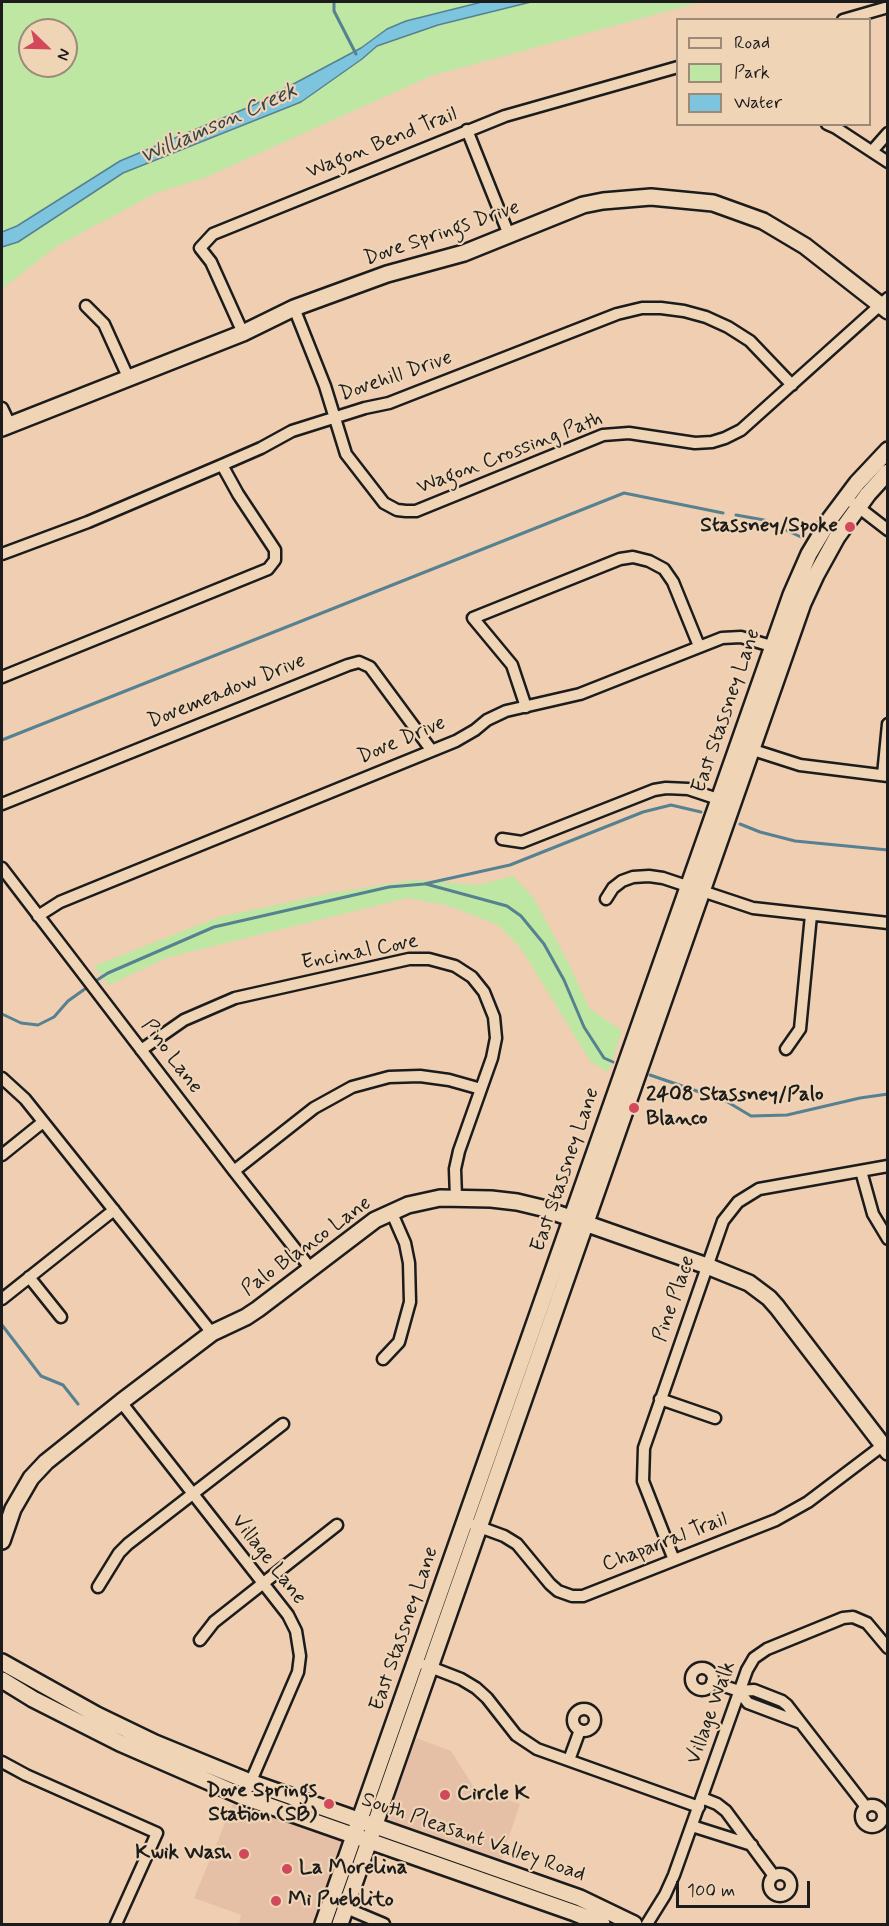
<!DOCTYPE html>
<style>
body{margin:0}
#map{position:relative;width:889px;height:1926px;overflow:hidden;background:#efceb2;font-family:Mynerve,sans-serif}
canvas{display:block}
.frame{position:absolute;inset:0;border:3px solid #1c1c1c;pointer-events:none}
.legend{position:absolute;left:676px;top:18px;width:195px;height:108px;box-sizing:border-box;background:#efd4b6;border:2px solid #9b8a78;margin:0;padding:8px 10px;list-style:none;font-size:18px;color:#1c1c1c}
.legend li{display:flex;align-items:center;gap:12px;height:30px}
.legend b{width:30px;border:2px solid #9b8a78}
.north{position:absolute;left:18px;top:18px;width:60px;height:60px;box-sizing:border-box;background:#efd4b6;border:2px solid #9b8a78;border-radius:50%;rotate:113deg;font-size:16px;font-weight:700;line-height:24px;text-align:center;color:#1c1c1c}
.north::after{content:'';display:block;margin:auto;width:21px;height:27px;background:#d1495b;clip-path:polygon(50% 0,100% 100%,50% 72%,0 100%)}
.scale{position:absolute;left:676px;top:1881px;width:134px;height:27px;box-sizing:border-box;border:3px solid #1c1c1c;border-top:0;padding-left:8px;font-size:18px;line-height:21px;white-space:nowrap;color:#1c1c1c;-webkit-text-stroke:4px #efd4b6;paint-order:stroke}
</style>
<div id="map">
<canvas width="889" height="1926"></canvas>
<div class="frame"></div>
<ul class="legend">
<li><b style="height:8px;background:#efd4b6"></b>Road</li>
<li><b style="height:16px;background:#bde7a3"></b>Park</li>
<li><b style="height:16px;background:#7dc5de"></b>Water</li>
</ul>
<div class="north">N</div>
<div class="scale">100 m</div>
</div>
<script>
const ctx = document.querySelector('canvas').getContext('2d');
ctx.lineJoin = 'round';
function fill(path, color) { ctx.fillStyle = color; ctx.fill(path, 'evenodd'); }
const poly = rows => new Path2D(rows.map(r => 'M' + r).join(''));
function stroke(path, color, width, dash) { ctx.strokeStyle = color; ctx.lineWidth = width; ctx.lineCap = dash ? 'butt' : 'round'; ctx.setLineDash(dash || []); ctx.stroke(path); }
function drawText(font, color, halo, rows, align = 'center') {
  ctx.font = font + ' Mynerve,sans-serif'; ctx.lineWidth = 4.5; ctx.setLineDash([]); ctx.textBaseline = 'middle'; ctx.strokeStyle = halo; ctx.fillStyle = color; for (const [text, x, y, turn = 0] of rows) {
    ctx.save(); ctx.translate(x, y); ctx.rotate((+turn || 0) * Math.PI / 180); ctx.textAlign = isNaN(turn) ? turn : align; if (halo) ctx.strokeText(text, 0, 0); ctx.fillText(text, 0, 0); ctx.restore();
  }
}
fill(poly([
 [416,1738,451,1751,475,1789,520,1804,490,1893,379,1854,390,1820,389,1816],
 [235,1799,346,1839,319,1924,239,1924,241,1915,194,1898]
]), '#e5c0a6');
fill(poly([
 [2,2,701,2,431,76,204,178,156,193,57,246,2,289],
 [30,30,66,30,66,66,30,66],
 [513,876,533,897,567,960,589,1008,622,1031,608,1072,591,1062,520,947,498,925,447,905,407,898,166,958,109,985,94,966,219,917,332,893,414,880,478,885]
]), '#bde7a3');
const water = poly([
 [482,2,531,2,438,25,377,46,362,59,301,102,123,173,18,242,2,247,2,232,17,226,120,161,254,105,361,48,387,29,406,21,482,2]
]);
fill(water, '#7dc5de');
stroke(water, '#568190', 1.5);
stroke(poly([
 [334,2,334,11,356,54],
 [736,515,764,520,801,537],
 [2,740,624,493,723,513],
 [740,824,760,832,795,841,888,850],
 [426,884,507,906,521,916,544,944,564,980,584,1027,604,1058,613,1062],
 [94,982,108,973,214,927,389,887,424,884,510,865,643,812,671,805,701,812],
 [2,1014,21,1023,38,1025,54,1017,68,1001,89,986],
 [650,1075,726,1101,751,1116,787,1115,860,1098,888,1094],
 [2,1325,41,1376,63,1385,78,1404]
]), '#568190', 3);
const street = poly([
 [843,20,888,7],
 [827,124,836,128,888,162],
 [467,130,509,235],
 [873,150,888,133],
 [86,306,104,324,128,377],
 [294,308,325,386,346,454,384,503,397,510,406,511,416,511,603,435,629,433,695,443,712,442,725,438,741,430,888,298],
 [243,333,211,262,200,248,213,234,505,116,678,67],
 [2,408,10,425],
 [853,503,888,530],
 [2,554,88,522,222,465,261,448,292,431,365,408,389,403,617,314,642,308,661,308,684,311,706,317,728,327,750,341,792,385],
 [2,677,268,569,275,560,275,550,238,494,222,465],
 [526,707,512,665,473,618,620,559,633,557,649,561,664,569,673,582,699,646],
 [747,748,800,765,888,776],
 [883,775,888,724],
 [2,804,348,665,359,662,370,667,432,751],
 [502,839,522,842,654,790,666,788,688,789,718,799],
 [2,868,234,1171,311,1269],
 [606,899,613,888,622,881,633,877,649,876,663,878,753,908,888,923],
 [38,916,60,902,82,893,456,741,475,730,487,720,506,711,580,694,722,638,741,637,778,648],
 [786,1049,800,1029,811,915],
 [141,1050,184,1020,235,998,409,959,429,959,455,966,472,977,484,992,494,1017,496,1038,492,1058,459,1151,455,1169,456,1198],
 [2,1078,25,1099,212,1333],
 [2,1155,43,1122],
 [234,1171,314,1108,352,1087,389,1077,420,1076,449,1080,481,1089],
 [861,1171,873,1214,888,1239],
 [29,1277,61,1317],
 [2,1299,114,1210],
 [383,1359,399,1342,410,1302,409,1263,405,1243,391,1211],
 [660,1399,715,1418],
 [121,1402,288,1615,296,1631,300,1656,298,1672,248,1788],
 [474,1525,504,1536,517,1544,550,1584,558,1591,572,1596,583,1596,776,1520,808,1502,882,1446],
 [674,1560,643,1481,644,1448,723,1221,738,1202,759,1189,888,1166],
 [98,1587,119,1553,128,1544,283,1424],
 [200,1640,214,1622,337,1525],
 [425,1665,461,1679,476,1688,487,1698,516,1735,537,1749,699,1807],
 '691 1679a11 11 0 1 1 22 0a11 11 0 1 1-22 0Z',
 [712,1682,739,1691,754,1690,782,1701,787,1705,866,1807],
 [739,1691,748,1703,801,1723],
 '573 1720a11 11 0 1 1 22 0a11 11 0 1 1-22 0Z',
 [569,1760,580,1730],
 [2,1762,26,1775,157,1833,116,1924],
 [702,1798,717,1804,726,1811,774,1876],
 '861 1816a11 11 0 1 1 22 0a11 11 0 1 1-22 0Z',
 [692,1826,752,1845],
 '769 1885a11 11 0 1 1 22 0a11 11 0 1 1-22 0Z',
 [346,1908,384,1924],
 [647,1924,665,1895,674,1875,747,1670,754,1658,767,1649,843,1618,853,1617,867,1623,888,1648]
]);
const secondary = poly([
 [2,428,243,333,294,308,387,274,464,253,583,205,603,201,651,197,713,203,763,221,805,246,888,311],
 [2,1541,13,1509,31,1478,46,1462,121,1402,212,1333,246,1317,258,1309,375,1220,408,1205,440,1198,491,1199,517,1202,542,1208,707,1266,749,1283,769,1298,777,1307,888,1452],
 [2,1662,97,1715,155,1743,250,1782,580,1898,634,1924],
 [2,1680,33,1699,120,1743,244,1797,575,1913,602,1924],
 [323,1924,791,595,809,554,830,519,857,483,888,450],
 [340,1924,803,603,816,575,837,537,868,494,888,472]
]);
stroke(street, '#1c1c1c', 15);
stroke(secondary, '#1c1c1c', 20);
stroke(street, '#efd4b6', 10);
stroke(secondary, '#efd4b6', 15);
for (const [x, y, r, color] of [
 [850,527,6,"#d1495b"],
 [634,1108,6,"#d1495b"],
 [445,1795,6,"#d1495b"],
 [329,1804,6,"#d1495b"],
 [244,1854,6,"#d1495b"],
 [287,1869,6,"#d1495b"],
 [276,1901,6,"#d1495b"]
]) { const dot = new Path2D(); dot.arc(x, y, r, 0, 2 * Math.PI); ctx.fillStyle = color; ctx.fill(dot); stroke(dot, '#efd4b6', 2); }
drawText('21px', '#1c1c1c', '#efd4b6', [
 ["Wagon Bend Trail",382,144,-22],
 ["Dove Springs Drive",442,234,-19],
 ["Dovehill Drive",396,377,-19],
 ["Wagon Crossing Path",510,454,-21],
 ["Dovemeadow Drive",227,692,-22],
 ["East Stassney Lane",727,711,-71],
 ["Dove Drive",402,741,-23],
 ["Encinal Cove",360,953,-11],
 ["Pino Lane",171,1057,53],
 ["East Stassney Lane",566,1170,-71],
 ["Palo Blanco Lane",307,1247,-36],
 ["Pine Place",675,1299,-71],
 ["Chaparral Trail",665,1543,-21],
 ["Village Lane",268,1560,52],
 ["East Stassney Lane",405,1629,-71],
 ["Village Walk",712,1713,-70],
 ["South Pleasant Valley Road",473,1838,19]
]);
drawText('bold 21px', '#1c1c1c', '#efd4b6', [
 ["Stassney/Spoke",838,527,"right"],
 ["2408 Stassney/Palo",646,1096],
 ["Blanco",646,1120],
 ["Dove Springs",317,1792,"right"],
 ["Station (SB)",317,1816,"right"],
 ["Circle K",457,1795],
 ["Kwik Wash",232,1854,"right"],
 ["La Morelina",299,1869],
 ["Mi Pueblito",288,1901]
], 'left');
drawText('italic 22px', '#34464c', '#efd4b6', [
 ["Williamson Creek",219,125,-24]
]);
</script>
